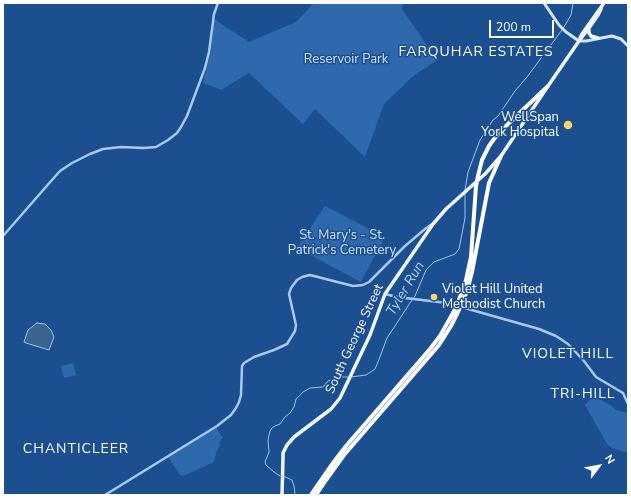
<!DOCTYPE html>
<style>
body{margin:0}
#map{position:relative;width:631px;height:498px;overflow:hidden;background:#1b4f8f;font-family:"Nunito Sans",sans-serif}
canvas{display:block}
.frame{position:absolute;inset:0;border:4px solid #fff;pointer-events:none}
.north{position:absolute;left:579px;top:446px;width:40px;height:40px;-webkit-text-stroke:3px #1b4f8f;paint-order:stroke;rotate:58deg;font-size:11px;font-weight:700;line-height:16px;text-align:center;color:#fff}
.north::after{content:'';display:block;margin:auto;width:14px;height:18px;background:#fff;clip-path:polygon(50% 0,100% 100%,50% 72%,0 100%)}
.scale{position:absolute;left:489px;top:20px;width:65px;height:18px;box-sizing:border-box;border:2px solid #fff;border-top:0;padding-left:5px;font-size:12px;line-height:14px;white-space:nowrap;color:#fff;-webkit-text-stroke:3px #1b4f8f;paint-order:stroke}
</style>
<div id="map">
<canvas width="631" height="498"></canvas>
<div class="frame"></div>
<div class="north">N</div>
<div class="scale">200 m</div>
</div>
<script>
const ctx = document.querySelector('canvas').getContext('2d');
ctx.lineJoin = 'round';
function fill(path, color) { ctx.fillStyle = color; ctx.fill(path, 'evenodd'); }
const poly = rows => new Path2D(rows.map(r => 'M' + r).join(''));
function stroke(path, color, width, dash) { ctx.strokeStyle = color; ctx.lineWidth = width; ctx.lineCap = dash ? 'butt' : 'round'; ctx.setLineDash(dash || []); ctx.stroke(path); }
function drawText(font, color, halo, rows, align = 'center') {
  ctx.font = font + ' "Nunito Sans",sans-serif'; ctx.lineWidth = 3; ctx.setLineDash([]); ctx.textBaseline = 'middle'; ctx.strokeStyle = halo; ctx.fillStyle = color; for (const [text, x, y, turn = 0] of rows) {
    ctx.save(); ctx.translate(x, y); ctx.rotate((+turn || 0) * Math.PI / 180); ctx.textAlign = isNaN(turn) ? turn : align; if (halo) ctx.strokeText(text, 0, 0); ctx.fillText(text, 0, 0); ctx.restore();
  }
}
fill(poly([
 [314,3,403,3,402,9,437,60,412,77,384,104,365,157,315,109,303,124,249,73,221,90,203,83,211,51,214,19,249,42,296,22],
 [325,206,385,237,361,282,297,248],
 [73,363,76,375,64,378,61,366],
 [595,397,610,405,616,410,628,413,628,453,612,448,607,444,585,405,590,399],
 [216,427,223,438,219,442,220,446,217,450,214,462,183,476,180,475,168,457]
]), '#2e69ad');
const water = poly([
 [37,323,45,324,51,330,54,337,49,350,26,343,24,342,28,330,37,323]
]);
fill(water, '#3c6290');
stroke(water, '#9cc4f0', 1);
stroke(poly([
 [564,27,571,15,573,3],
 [465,190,468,172,480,140,493,120,498,116,515,91,527,77,562,30],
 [351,377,366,375,375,369,378,362,387,338,410,303,415,296,426,270,434,262,455,254,459,249,465,218,465,193],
 [280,476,274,472,266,465,265,462,269,452,268,440,270,431,272,428,275,426,280,424,285,417,290,413,294,407,296,399,303,392,310,388,323,387,328,381,334,379,342,377,348,377],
 [283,476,292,480,294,486,295,494,296,495]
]), '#9cc4f0', 1);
stroke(poly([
 [3,236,52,180,60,171,72,163,90,154,103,149,121,147,144,148,156,147,168,140,177,133,181,127,187,116,205,68,209,52,214,14,218,3],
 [385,294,397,297,447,303,539,329,556,336,568,344,584,361,596,377,623,393,628,404],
 [105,495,217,426,231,415,236,408,239,402,241,395,242,366,244,363,254,357,274,350,287,344,295,331,296,325,289,294,291,288,297,280,302,277,310,275,353,286,363,285,369,282,405,246,425,229,432,224]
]), '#a9c9ee', 2.5);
stroke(poly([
 [544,3,559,25,566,32,579,41,586,41,612,36,621,39,628,46]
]), '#d6e6fa', 3);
stroke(poly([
 [589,30,589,33,591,36,598,38],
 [580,38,582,34,604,3],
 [282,495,283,458,283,453,287,445,294,437,331,409,340,398,370,335,385,294,433,224,446,209,485,174,501,156,548,86,579,41,589,28,598,15,601,9,601,7]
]), '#f0f6ff', 3.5);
stroke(poly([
 [478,176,482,160,489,146,494,139,507,125,548,86],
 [459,300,466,280,471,257,476,186],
 [463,301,467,291,472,272,489,183,501,156],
 [311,495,333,463,346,446,430,349,440,336,453,313],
 [316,495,326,480,344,455,439,345,451,326,457,314]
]), '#fff', 4);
stroke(poly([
 [476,186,478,176],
 [453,313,459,300],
 [457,314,463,301]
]), '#fff', 4);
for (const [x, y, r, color] of [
 [568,125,5,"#ffd166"],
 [434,297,4,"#ffd166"]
]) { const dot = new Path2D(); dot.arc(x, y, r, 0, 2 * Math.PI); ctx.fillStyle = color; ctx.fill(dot); stroke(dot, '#1b4f8f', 1.5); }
drawText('13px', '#cfe3fa', '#1b4f8f', [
 ["Reservoir Park",346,60],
 ["St. Mary's - St.",342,236],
 ["Patrick's Cemetery",342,251]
]);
drawText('13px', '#fff', '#1b4f8f', [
 ["WellSpan",559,118],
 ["York Hospital",559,133],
 ["Violet Hill United",442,290,"left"],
 ["Methodist Church",442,305,"left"]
], 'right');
drawText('13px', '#fff', '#1b4f8f', [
 ["South George Street",355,339,-65]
]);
ctx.letterSpacing = '1px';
drawText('14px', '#fff', '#1b4f8f', [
 ["FARQUHAR ESTATES",476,53],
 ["VIOLET HILL",568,355],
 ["TRI-HILL",583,395],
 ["CHANTICLEER",76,450]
]);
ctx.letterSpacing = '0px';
drawText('italic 14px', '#b5d3f5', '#1b4f8f', [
 ["Tyler Run",406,289,-59]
]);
</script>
